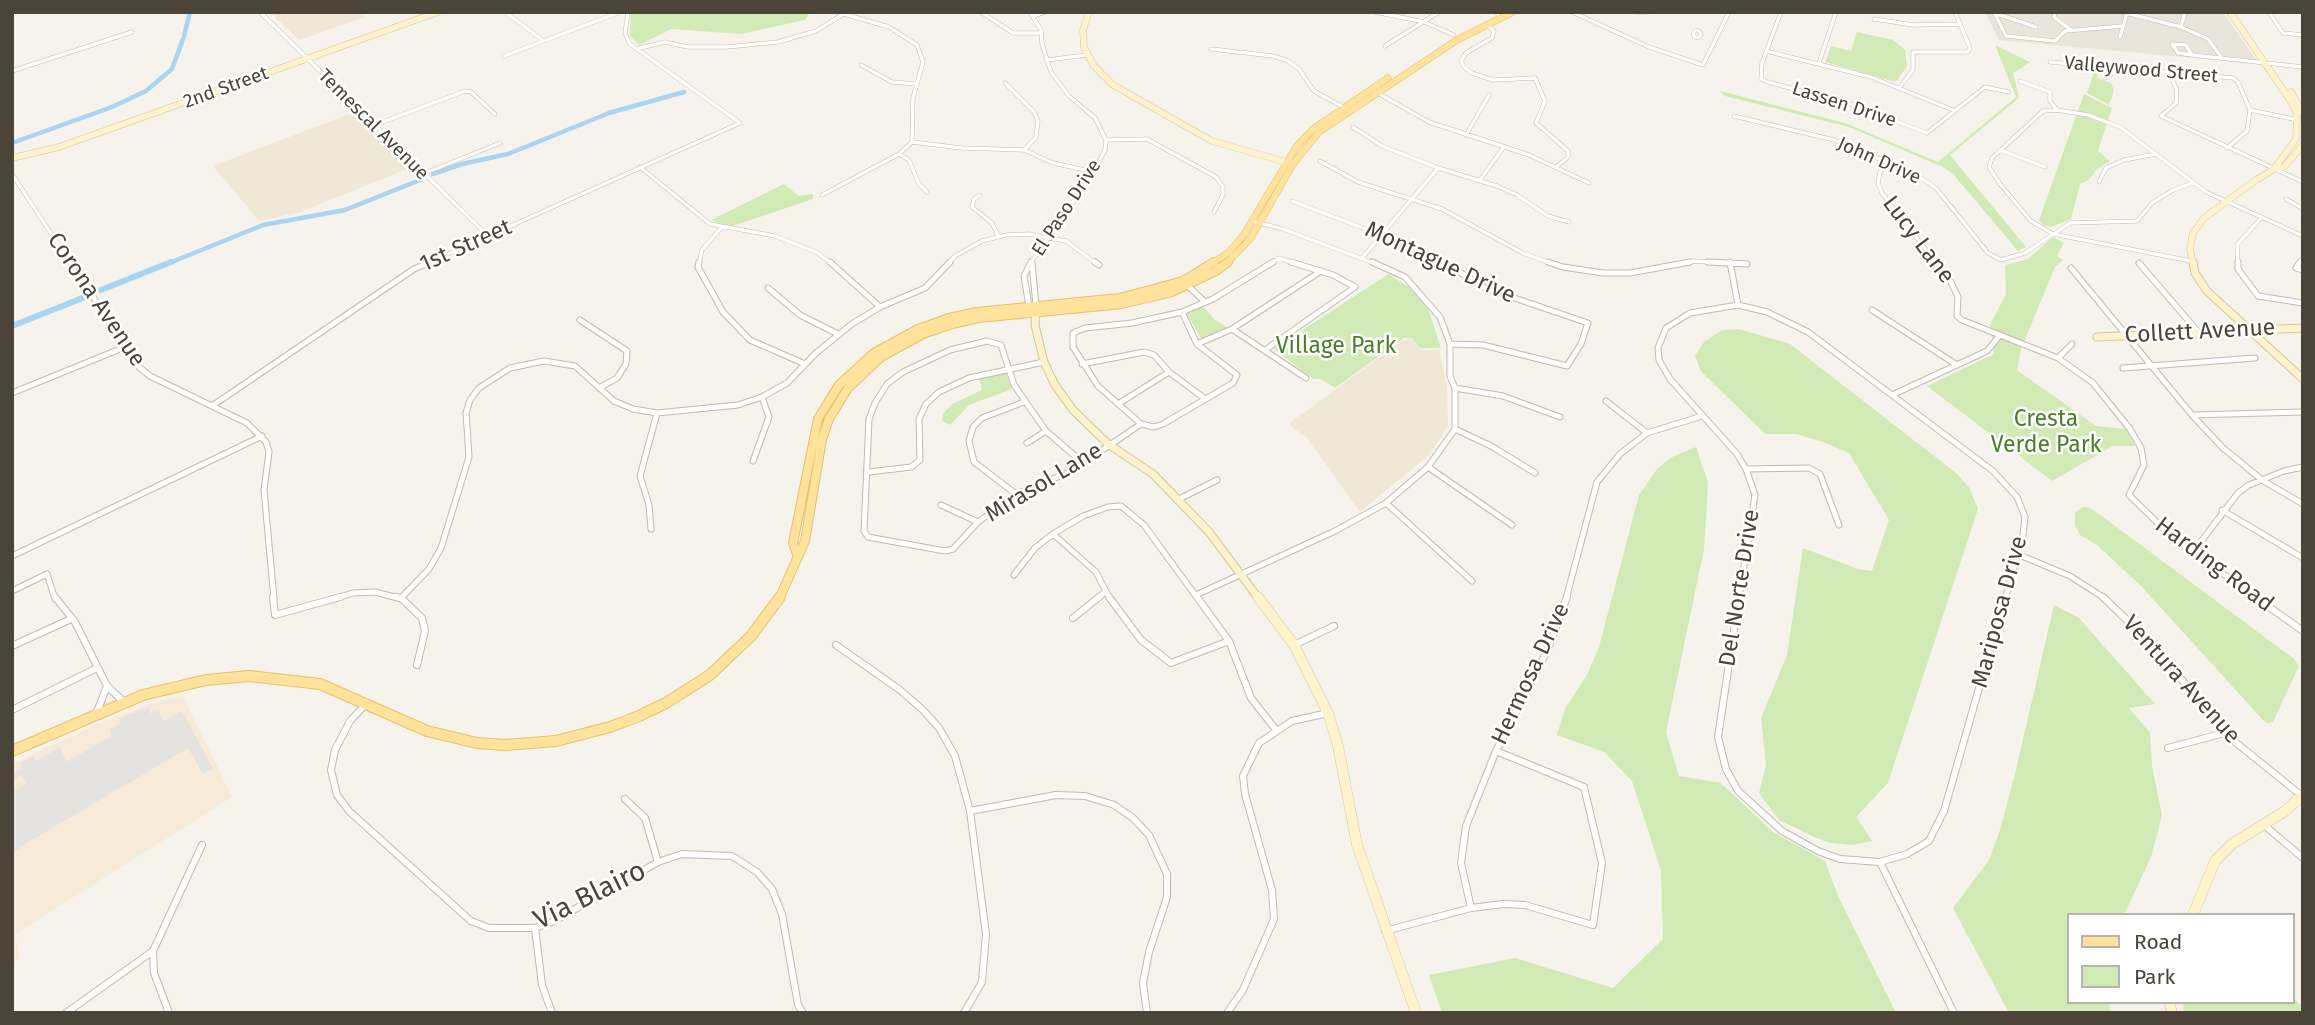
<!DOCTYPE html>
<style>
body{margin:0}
#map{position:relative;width:2315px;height:1025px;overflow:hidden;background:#f6f3ec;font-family:"Fira Sans",sans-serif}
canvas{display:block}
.frame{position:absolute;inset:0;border:14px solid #4b4439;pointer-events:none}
.legend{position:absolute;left:2067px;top:913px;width:228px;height:91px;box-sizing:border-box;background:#fff;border:2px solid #b7b4b0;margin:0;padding:9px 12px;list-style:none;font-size:21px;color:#4b4439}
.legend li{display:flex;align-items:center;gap:14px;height:35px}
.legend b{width:35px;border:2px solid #b7b4b0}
</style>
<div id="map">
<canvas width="2315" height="1025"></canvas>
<div class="frame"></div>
<ul class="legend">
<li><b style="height:9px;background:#ffe39c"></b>Road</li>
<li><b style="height:19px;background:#d2eab5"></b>Park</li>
</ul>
</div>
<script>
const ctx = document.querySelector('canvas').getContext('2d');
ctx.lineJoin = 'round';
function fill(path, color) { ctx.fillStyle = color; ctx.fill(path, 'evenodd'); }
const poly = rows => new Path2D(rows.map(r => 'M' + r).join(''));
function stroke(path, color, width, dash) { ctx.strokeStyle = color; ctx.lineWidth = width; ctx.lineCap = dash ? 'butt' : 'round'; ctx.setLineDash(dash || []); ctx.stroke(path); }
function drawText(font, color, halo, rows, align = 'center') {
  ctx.font = font + ' "Fira Sans",sans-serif'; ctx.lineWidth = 5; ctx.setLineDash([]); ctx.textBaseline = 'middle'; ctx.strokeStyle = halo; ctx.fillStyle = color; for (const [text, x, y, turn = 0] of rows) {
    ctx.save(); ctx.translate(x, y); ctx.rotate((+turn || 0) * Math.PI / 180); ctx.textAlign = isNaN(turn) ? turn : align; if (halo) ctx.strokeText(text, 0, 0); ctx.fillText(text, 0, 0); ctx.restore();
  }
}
fill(poly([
 [1985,12,2223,12,2259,64,1999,40]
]), '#eae5da');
fill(poly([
 [183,696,232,797,15,934,20,959,12,963,12,764,95,725,155,702]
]), '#f7ead8');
fill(poly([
 [270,12,359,12,365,17,299,40],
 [352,113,407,169,300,212,259,221,213,166],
 [1410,338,1422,351,1439,350,1447,387,1448,425,1430,454,1360,512,1307,438,1288,424,1402,341]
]), '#efe8d6');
fill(poly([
 [631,12,810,12,805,20,741,34,671,29,639,45,630,36],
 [1857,32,1893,40,1905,50,1907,66,1896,82,1825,62,1831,46,1851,51],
 [1995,45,2030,62,2013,73,2019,98,1950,155,2026,247,2018,251,1953,174,1945,168,1849,127,1725,96,1720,91,1845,123,1938,162,2016,97],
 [2090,67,2103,68,2106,71,2098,75,2097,78,2111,83,2114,90,2109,105,2087,93,2094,72],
 [2084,94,2112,108,2098,151,2110,161,2096,170,2089,180,2080,184,2071,219,2051,227,2044,226,2039,220],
 [784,184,799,196,813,194,813,199,730,227,711,220],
 [2053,237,2064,243,2057,256,2063,260,2055,267,2021,349,2017,370,2096,426,2126,429,2135,446,2113,446,2052,481,1927,386,1994,354,1990,324,2006,295,2005,265,2028,259],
 [1388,274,1409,287,1428,308,1441,348,1420,348,1411,338,1404,338,1335,388,1321,379,1313,379,1274,349],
 [1203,306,1215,320,1228,328,1202,340,1187,314],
 [1739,329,1790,344,1956,473,1969,487,1978,509,1888,783,1856,817,1872,841,1852,845,1831,843,1814,837,1779,820,1759,793,1766,765,1761,718,1787,655,1803,548,1858,569,1872,571,1889,520,1849,453,1823,442,1796,434,1765,434,1701,371,1695,356,1703,343,1722,330],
 [1002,373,1006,374,1012,389,969,405,950,425,942,421,943,414,952,404,982,390,979,378],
 [1696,447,1708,483,1704,549,1666,732,1679,776,1721,783,1773,832,1825,861,1838,896,1896,1013,1442,1013,1429,975,1515,958,1613,988,1663,939,1661,871,1632,781,1604,752,1557,735,1565,709,1588,673,1599,647,1639,495,1657,469,1670,458],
 [2083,507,2090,508,2107,520,2293,658,2299,666,2273,722,2267,723,2262,719,2142,587,2097,545,2080,535,2075,525,2075,512],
 [2054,605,2079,618,2155,704,2129,708,2150,733,2152,766,2162,815,2151,857,2124,915,2068,915,2068,1002,2109,1002,2110,1013,2009,1013,1953,908,1989,860,1999,833,2015,774],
 [2292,997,2303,1006,2303,1013,2184,1013,2183,1002,2292,1002]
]), '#d2eab5');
fill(poly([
 [150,707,150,714,158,710,163,721,182,711,213,769,203,774,188,748,25,844,12,854,12,792,26,784,22,775,15,779,12,774,21,768,20,763,34,756,36,761,60,747,66,762,112,736,110,729,119,724,120,718]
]), '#e5e3e0');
stroke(poly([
 [184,36,190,12],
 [12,143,112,107,146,91,172,69,183,39],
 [433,174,462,164,508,154,609,113,684,92],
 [167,264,263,225,345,210,420,180]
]), '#a9d4f2', 4.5);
stroke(poly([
 [101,290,171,262],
 [12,326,85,297]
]), '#a9d4f2', 6);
const streetFar2 = poly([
 [260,12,488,236],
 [505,12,541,39],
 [981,12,1013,33,1041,33],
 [1030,12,1041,30,1042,44,1051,72,1069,96,1095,118,1106,140,1105,150,1094,172,1030,264],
 [1375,12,1424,22,1454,35],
 [1495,12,1498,14],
 [1572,12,1649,47,1703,65,1729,12],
 [1638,12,1648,12],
 [1781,12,1762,63,1761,79,1768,82,1856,106,1927,133,1985,87,2008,92],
 [1994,12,2006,36,2055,41,2065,31,2123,26],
 [2055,12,2054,17,2071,30],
 [2122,12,2181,27,2208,39,2221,57],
 [2269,12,2283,33,2303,35],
 [1994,13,2036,27],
 [1033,16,1045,12],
 [1874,19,1913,25,1960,24],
 [1486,24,1494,31,1492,38,1466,53,1461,61,1463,66,1472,73,1493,80,1535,78,1545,101,1536,123,1568,151,1568,157,1556,167],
 [2181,27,2185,12],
 '1693.5 34a3.5 3.5 0 1 1 7 0a3.5 3.5 0 1 1-7 0Z',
 [2120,37,2127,13],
 [2172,44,2186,45,2192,55,2178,53,2172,44],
 [1385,46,1439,12],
 [636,49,665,42,688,47,727,47,778,42,816,31,845,13],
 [1211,49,1273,56,1288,61,1299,69,1314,91,1343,107],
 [1766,51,1871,77,1953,110],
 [2192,55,2303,67],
 [504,56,620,12],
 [1046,60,1087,55],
 [2050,62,2233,78,2238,82,2250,110,2247,131,2227,148],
 [1819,63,1836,12],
 [861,65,892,82,916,84],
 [12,71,132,32],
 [2168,71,2177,90,2176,103,2161,116,2303,182],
 [2105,78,2115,72,2115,66],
 [2020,81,2050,92,2050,101,2057,110],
 [1005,83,1034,112,1038,121,1036,137,1024,150],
 [1900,87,1913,70,1913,52,1968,52,1970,48,1955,12],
 [1376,92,1429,122,1529,155,1589,183],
 [2250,110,2298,120],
 [1734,116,1834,140,1915,174,1936,188,1988,253,2001,260,2025,253,2070,223,2137,221,2152,203,2173,190,2193,183],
 [375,125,465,91,471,92,495,114],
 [1353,127,1382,146,1438,168,1497,186,1517,195,1548,216,1569,222],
 [1466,135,1489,95],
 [1106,140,1147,139,1216,177,1223,187,1223,195,1214,212],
 [912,142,962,148,1024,150,1053,163,1094,172],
 [2000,150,2045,167],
 [899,154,909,160,919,184,927,192],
 [1320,161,1358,182,1442,209,1523,253,1553,264],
 [1888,162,1880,172,1878,183,1882,193,1937,264],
 [640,167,710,224,775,236,816,252,832,264],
 [12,174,71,264],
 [423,174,500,143],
 [1480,180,1503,148],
 [2099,182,2106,168,2124,160,2156,154],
 [822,195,899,154,912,142,913,98,923,62,917,45,889,27,844,14],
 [980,195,974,199,972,207,992,223,998,236],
 [2286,199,2303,209],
 [1292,201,1429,253,1446,264],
 [1252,221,1283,229,1376,264],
 [1362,258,1438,168],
 [2191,261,2053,234,2031,221,2000,184,1989,167,1992,158,2043,111,2057,110,2088,115,2120,127,2206,192,2303,236],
 [426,264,740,123,630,44,625,33,628,12],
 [699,264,702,250,721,228],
 [948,264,955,256,982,241,1006,235,1029,234,1066,241,1097,264],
 [1270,264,1279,258,1297,264],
 [1681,264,1694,261,1739,264],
 [2238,264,2237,245,2261,218],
 [2299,264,2303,257]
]);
const streetFar1 = poly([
 [70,262,139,367,150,376,247,423,266,442,269,452,264,490,274,599],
 [699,262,698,267,723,312,750,340,805,364],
 [830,262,880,307],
 [1095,262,1099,265],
 [1443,262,1485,288,1588,323,1581,344,1567,366,1483,345,1450,344],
 [1548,262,1563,267,1603,273,1630,273,1690,262],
 [1708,262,1747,264],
 [1730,262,1738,305],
 [1935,262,1951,282,1958,297,1957,316,1962,320,2058,358,2093,383,2130,429,2141,448,2144,465,2129,495,2173,538,2258,599],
 [2238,262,2238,269,2258,296,2303,303],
 [2300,262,2296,268,2303,270],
 [1032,263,1036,306],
 [2139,263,2199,333],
 [2071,268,2192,415,2223,448,2262,480,2303,504],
 [1187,285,1205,302],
 [768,288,800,315,838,334],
 [1029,306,1024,276,1031,262],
 [1872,310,1957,365],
 [1182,312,1197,344,1237,375,1233,383,1163,424,1154,427,1141,424,1098,386,1073,347,1073,333,1085,328,1132,323,1182,312],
 [1182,312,1213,299,1273,262],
 [580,320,627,351,626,364,617,378,599,388],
 [1232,329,1306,378],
 [987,341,1001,345,1014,385,1046,431,1083,463,1067,473,1016,494,978,522,953,549,945,551,868,537,864,531,869,419,875,403,887,384,903,372,950,350,987,341],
 [1197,344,1232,329,1321,271],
 [1265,350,1355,287,1333,275,1291,262],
 [2058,358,2072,344],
 [1082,364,1144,352,1154,355,1169,372,1204,398],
 [2123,368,2255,358],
 [1455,388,1503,396,1560,417],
 [12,393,125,347],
 [1892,395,1987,351,2000,335],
 [1606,401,1647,433],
 [1118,404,1169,372],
 [212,406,414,269,430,262],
 [2192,415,2302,412],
 [1455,429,1493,447,1535,473],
 [1027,443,1046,431],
 [753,461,769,417,762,397],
 [1083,463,1141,424],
 [1428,467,1512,525],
 [1746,469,1809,468,1820,474,1839,525],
 [869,472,911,467,920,460,919,419,926,404,939,392,969,378,1044,362],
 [1016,494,974,462,969,441,973,427,982,418,1024,402],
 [1179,499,1217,480],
 [1386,503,1472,581],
 [941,505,978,522],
 [2222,510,2303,558],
 [651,529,649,505,640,476,657,413],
 [1053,534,1096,572,1110,599],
 [2193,552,2238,493,2249,485,2284,471,2303,467],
 [2017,554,2070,576,2106,599],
 [12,556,262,436],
 [1014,575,1035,548,1053,534,1083,516,1108,507,1121,506,1144,525,1198,599],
 [12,591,47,574,55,599],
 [1196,595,1335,531,1386,503,1428,467,1455,429,1455,388,1450,376,1450,344,1440,317,1405,277,1372,262],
 [401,598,429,569,441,548,469,457,466,413,470,400,479,388,510,368,544,361,575,366,614,401,633,409,657,413,738,405,762,397,787,383,816,353,852,324,880,307,925,288,950,262],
 [333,599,353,593,375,592,402,599],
 [1097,599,1105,592],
 [1566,599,1597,482,1620,454,1647,433,1702,416],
 [1739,599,1755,495,1746,469,1737,454,1670,379,1659,360,1658,348,1666,328,1690,313,1738,305,1767,312,1808,332,1993,471,2017,497,2025,517,2023,535,2005,599]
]);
const street = poly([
 [55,597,75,622,107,686,124,702],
 [273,597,275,615,340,597],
 [396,597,401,598,422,618,425,631,417,665],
 [1109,597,1141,640,1171,663,1229,641],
 [1197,597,1229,641,1251,698,1276,730],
 [1739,597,1718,737,1726,769,1738,791,1782,831,1818,851,1840,859,1880,862,1907,854,1929,841,1944,811,2005,597],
 [2103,597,2160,652,2224,733,2302,796],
 [2255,597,2303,631],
 [1073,618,1099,597],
 [836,645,900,690,923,710,939,728,955,756,970,811,986,934,982,982,964,1013],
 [1294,645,1334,626],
 [12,646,71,619],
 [365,705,350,721,335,750,331,770,337,795,349,811,471,921,489,928,535,928,554,921,658,862,682,854,732,856,757,872,772,889,782,914,798,1005,803,1013],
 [12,710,97,668],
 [97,712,107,686],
 [2168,748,2224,733],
 [625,799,645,818,658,862],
 [970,811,1056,795,1085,796,1114,805,1133,818,1149,835,1167,874,1167,897,1149,952,1143,983,1147,1013],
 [2264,825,2303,858],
 [1880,862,1954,1013],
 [1471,908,1461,863,1466,826,1496,751,1548,649,1567,597],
 [535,928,542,985,552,1013],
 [1385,931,1471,908,1503,904,1525,905,1593,925,1602,863,1584,787,1496,751],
 [66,1013,153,951],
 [169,1013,154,973,153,951,202,845],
 [1227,1013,1243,990,1274,919,1272,890,1245,794,1243,776,1259,743,1292,721,1328,713]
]);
const secondaryFar2 = poly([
 [1089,12,1083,30,1084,47,1094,66,1113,85,1212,141,1293,164],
 [2230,12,2292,103,2297,115,2296,139,2274,169],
 [2291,92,2303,113],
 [12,158,59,147,438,12],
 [2193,264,2190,249,2193,233,2204,218,2256,180,2274,169,2284,167,2303,145]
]);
const secondaryFar1 = poly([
 [2193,262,2195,273,2207,291,2303,379],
 [1036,308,1035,325,1044,362,1055,385,1073,410,1108,444,1153,474,1209,532,1259,599],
 [2097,337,2303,328]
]);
const secondary = poly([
 [1258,597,1294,645,1328,713,1338,746,1357,845,1416,1013],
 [2193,915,2215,861,2232,844,2285,811,2303,795],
 [2169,1002,2172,1013]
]);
const primaryFar2 = poly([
 [1211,264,1228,253,1243,236,1296,147,1313,129,1388,78],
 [1226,264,1251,238,1293,164,1319,132,1457,40,1513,12]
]);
const primaryFar1 = poly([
 [797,554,793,543,818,419,839,385,874,353,918,329,949,318,977,312,1120,298,1183,281,1214,262],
 [779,599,805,541,822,439,829,419,848,388,881,357,923,334,952,324,979,318,1122,304,1172,292,1216,271,1228,262]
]);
const primary = poly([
 [12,751,143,695,206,680,249,676,320,684,427,731,477,743,505,745,556,741,610,727,639,716,666,703,710,675,751,636,780,597]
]);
stroke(streetFar2, '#c2bbae', 4.5);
stroke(streetFar1, '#c2bbae', 7);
stroke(street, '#c2bbae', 8);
stroke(secondaryFar2, '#d6c79b', 7);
stroke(secondaryFar1, '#d6c79b', 9);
stroke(secondary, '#d6c79b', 11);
stroke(primaryFar2, '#e6c16a', 7);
stroke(primaryFar1, '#e6c16a', 10);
stroke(primary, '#e6c16a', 12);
stroke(streetFar2, '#fff', 3.5);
stroke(streetFar1, '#fff', 5);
stroke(street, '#fff', 6);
stroke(secondaryFar2, '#fff3cd', 6);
stroke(secondaryFar1, '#fff3cd', 7);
stroke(secondary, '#fff3cd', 10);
stroke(primaryFar2, '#ffe39c', 6);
stroke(primaryFar1, '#ffe39c', 8);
stroke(primary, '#ffe39c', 10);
drawText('19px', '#4b4439', '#fff', [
 ["Valleywood Street",2141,70,5],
 ["2nd Street",226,88,-20],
 ["Lassen Drive",1844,105,18],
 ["Temescal Avenue",373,125,45],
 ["John Drive",1879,161,24],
 ["El Paso Drive",1067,208,-57]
]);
drawText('23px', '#4b4439', '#fff', [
 ["Lucy Lane",1918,240,53],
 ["1st Street",466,246,-24],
 ["Montague Drive",1440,263,25],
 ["Corona Avenue",96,300,56],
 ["Collett Avenue",2200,332,-3],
 ["Mirasol Lane",1044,483,-31],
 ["Harding Road",2214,565,37],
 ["Del Norte Drive",1740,588,-81],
 ["Mariposa Drive",2000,612,-75],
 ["Hermosa Drive",1531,674,-65],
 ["Ventura Avenue",2181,680,48]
]);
drawText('23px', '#4a7f2a', '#fff', [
 ["Village Park",1336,347],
 ["Cresta",2046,420],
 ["Verde Park",2046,446]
]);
drawText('28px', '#4b4439', '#fff', [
 ["Via Blairo",590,896,-26]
]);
</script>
